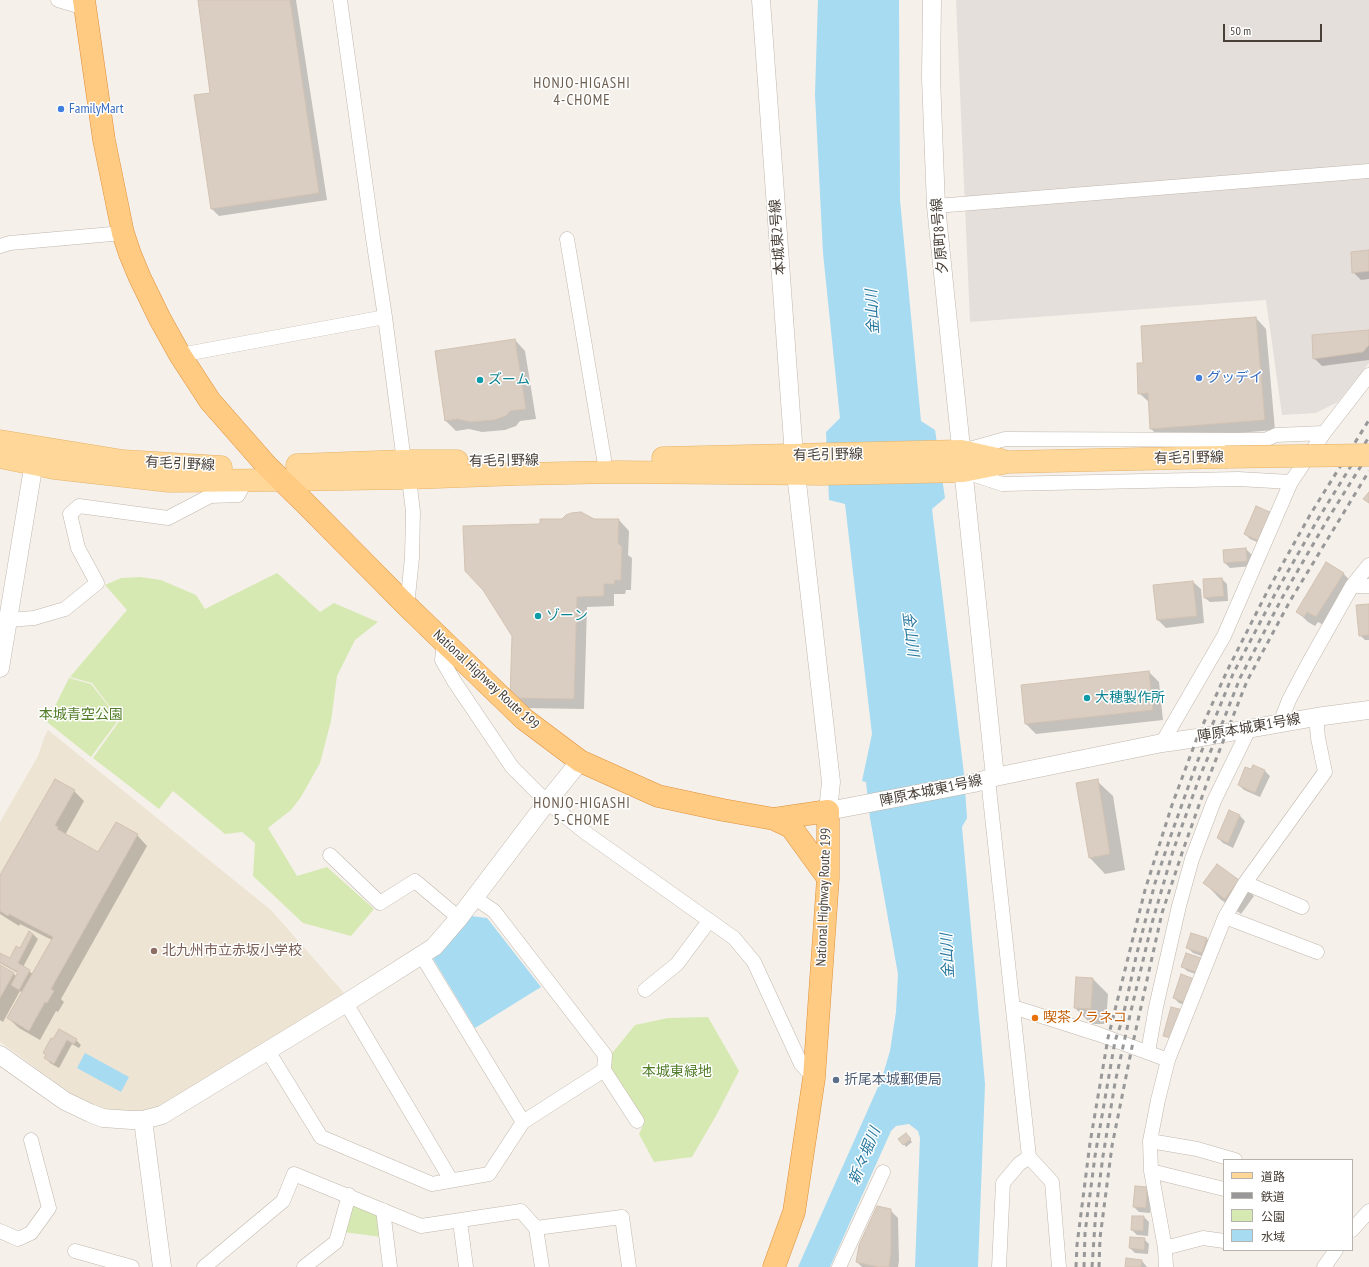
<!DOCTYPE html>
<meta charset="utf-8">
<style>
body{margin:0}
#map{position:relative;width:1369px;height:1267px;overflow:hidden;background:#f5f0ea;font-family:"PT Sans Narrow","Noto Sans JP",sans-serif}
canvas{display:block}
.legend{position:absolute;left:1223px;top:1159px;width:130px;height:92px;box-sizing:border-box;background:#fff;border:1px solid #b6b3af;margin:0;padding:5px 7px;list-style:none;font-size:12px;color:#494038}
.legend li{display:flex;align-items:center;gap:8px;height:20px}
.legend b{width:20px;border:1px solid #b6b3af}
.scale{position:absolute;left:1223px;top:24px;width:99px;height:18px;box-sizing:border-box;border:2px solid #494038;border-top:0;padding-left:5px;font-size:12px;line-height:14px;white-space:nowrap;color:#494038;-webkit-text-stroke:3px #fff;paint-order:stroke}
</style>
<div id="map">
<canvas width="1369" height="1267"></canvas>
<ul class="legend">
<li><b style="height:5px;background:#ffd799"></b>道路</li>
<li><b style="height:5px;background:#989898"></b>鉄道</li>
<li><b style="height:11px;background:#d7e9b2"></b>公園</li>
<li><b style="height:11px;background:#a6dbf2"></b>水域</li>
</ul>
<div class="scale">50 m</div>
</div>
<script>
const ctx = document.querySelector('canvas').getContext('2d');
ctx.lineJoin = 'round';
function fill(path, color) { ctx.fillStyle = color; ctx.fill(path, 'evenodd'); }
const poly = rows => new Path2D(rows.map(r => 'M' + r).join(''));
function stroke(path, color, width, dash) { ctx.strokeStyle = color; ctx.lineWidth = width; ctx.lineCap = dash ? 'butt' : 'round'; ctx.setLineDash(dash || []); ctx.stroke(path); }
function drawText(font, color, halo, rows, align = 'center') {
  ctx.font = font + ' "PT Sans Narrow","Noto Sans JP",sans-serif'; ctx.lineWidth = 3; ctx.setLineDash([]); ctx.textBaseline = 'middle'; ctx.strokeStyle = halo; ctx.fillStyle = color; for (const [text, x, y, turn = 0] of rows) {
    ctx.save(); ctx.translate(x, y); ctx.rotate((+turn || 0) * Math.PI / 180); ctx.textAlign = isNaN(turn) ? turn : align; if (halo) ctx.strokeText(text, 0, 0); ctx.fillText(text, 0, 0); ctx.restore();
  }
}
fill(poly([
 [956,0,1369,0,1369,363,1338,402,1316,413,1282,415,1266,300,970,322]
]), '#e5dfdb');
fill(poly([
 [48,730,271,910,344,993,285,1035,156,1111,129,1113,101,1109,81,1101,0,1042,0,822,38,756,44,738]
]), '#eee4d4');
fill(poly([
 [277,573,320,612,334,603,378,622,355,640,337,676,331,721,320,763,301,797,291,810,268,828,297,876,327,867,374,909,351,936,303,923,253,876,255,843,242,832,225,834,173,791,159,809,93,758,120,720,92,683,70,677,127,610,105,585,121,578,140,577,161,580,196,595,205,609],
 [69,678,91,684,119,719,91,757,47,722],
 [708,1017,739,1071,717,1114,692,1157,654,1162,639,1134,645,1121,609,1068,609,1057,635,1025,668,1018],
 [358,1202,376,1210,382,1237,343,1232,350,1206]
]), '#d7e9b2');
fill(poly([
 [818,0,899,0,900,200,921,421,935,430,945,498,932,509,964,774,967,818,962,827,985,1084,978,1267,915,1267,920,1138,918,1131,909,1124,896,1126,891,1131,830,1267,798,1267,882,1078,890,1051,896,1012,898,974,870,818,866,782,862,781,872,734,845,504,829,500,826,432,840,418,823,253,815,95],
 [471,916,487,918,541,987,475,1028,432,957],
 [85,1053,129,1077,121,1092,77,1068]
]), '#a6dbf2');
fill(poly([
 [200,0,296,0,327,200,219,216,212,209,212,94],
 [1369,251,1369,279,1361,280,1353,272],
 [1256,318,1266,329,1275,430,1162,439,1151,429,1150,403,1139,393,1145,364],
 [1369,331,1369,360,1322,366,1314,358],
 [515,340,525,351,536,419,520,421,516,426,505,430,482,432,469,429,456,431,446,421],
 [1271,513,1264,545,1250,539,1245,534],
 [594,520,619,520,629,531,628,555,632,558,631,590,626,590,625,594,614,594,614,606,587,607,584,709,522,708,511,697,541,525],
 [1246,549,1251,554,1252,566,1230,568,1225,563],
 [1343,573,1353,584,1327,627,1318,622,1315,626,1308,622,1298,612],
 [1222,579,1227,584,1228,601,1210,602,1205,598],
 [1193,582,1201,589,1204,623,1166,628,1158,620],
 [1369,605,1369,640,1365,640,1360,635],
 [1149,672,1159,682,1163,720,1036,734,1026,724],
 [1253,766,1265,771,1270,776,1260,797,1244,790,1239,785,1251,770],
 [1097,781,1113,796,1125,870,1105,874,1090,858],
 [74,791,84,801,65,835,98,854,137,835,147,846,61,999,64,1002,58,1012,56,1011,40,1040,19,1028,8,1018,22,993,20,991,3,1022,0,1020,0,966,13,973,17,977,18,973,0,963,0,954,10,960,20,950,30,933,33,934,38,939,23,967,33,974,52,940,20,924,19,926,0,914,0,877],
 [1240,816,1245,821,1233,848,1223,843,1218,838],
 [1238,881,1254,896,1241,914,1220,899,1205,883],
 [1192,934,1207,939,1212,944,1207,958,1193,953,1188,948],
 [1200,959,1205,964,1201,976,1187,971,1182,966],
 [1093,979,1108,994,1106,1024,1091,1024,1075,1008],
 [1194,980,1191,1007,1179,1003,1174,998],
 [59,1031,76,1040,81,1045,79,1048,72,1044,59,1068,50,1063,46,1058],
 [906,1134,912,1142,906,1147,900,1139],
 [1136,1187,1147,1188,1152,1193,1150,1213,1139,1212,1134,1207],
 [890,1210,898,1218,899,1261,898,1267,862,1267,857,1262],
 [1144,1217,1149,1222,1148,1236,1137,1235,1132,1230],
 [1144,1239,1149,1244,1148,1254,1135,1253,1130,1248],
 [1142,1261,1147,1267,1126,1267]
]), '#0003');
const building = poly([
 [198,0,290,0,319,193,211,209,194,95,210,93,198,0],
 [1369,250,1369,271,1352,273,1351,252,1369,250],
 [1256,317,1265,420,1150,429,1148,393,1138,394,1137,363,1143,363,1141,326,1256,317],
 [1369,330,1369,345,1363,352,1313,359,1312,335,1369,330],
 [515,339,526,409,510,411,506,416,494,420,470,422,458,419,445,421,435,351,515,339],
 [1369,492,1369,503,1363,499,1369,492],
 [1256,506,1272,513,1259,541,1244,534,1256,506],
 [581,512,594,519,619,519,618,543,622,547,621,580,615,580,614,584,604,584,604,596,577,597,574,699,510,698,512,636,483,590,465,571,463,526,540,524,540,519,562,519,566,515,571,513,581,512],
 [1246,548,1247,561,1224,563,1223,550,1246,548],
 [1326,562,1344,573,1316,617,1307,612,1304,617,1296,612,1326,562],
 [1222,578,1224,596,1204,598,1203,579,1222,578],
 [1193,581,1197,616,1157,620,1153,585,1193,581],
 [1369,604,1369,635,1359,636,1356,605,1369,604],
 [1149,671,1153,710,1025,724,1021,685,1149,671],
 [1253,765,1265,770,1255,793,1238,785,1245,767,1251,769,1253,765],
 [55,779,75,790,55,825,58,827,57,829,98,852,116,822,138,834,51,989,54,991,47,1003,45,1002,29,1031,7,1018,53,937,9,914,8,916,0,911,0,875,55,779],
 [1098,779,1110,854,1089,858,1076,783,1098,779],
 [1229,810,1240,815,1228,843,1217,838,1229,810],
 [1217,864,1239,880,1225,899,1203,883,1217,864],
 [29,931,33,934,18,963,30,970,19,990,11,985,18,972,0,962,0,953,10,958,16,946,20,948,29,931],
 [1191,933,1207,938,1202,953,1186,948,1191,933],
 [1186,953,1201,958,1196,972,1181,967,1186,953],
 [0,965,14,973,0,998,0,965],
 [1181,974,1194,979,1186,1003,1173,998,1181,974],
 [1076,977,1093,978,1091,1009,1074,1008,1076,977],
 [1171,1007,1183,1010,1175,1039,1163,1036,1171,1007],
 [59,1029,77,1039,74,1044,67,1040,54,1064,44,1058,46,1055,43,1053,51,1038,53,1039,59,1029],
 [906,1133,911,1139,903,1145,898,1139,906,1133],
 [1135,1186,1147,1187,1146,1208,1133,1207,1135,1186],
 [877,1206,891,1209,891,1253,889,1267,878,1267,856,1262,859,1245,877,1206],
 [1132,1216,1144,1216,1143,1231,1131,1230,1132,1216],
 [1130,1237,1145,1238,1144,1250,1129,1248,1130,1237],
 [1126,1258,1142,1260,1141,1267,1125,1267,1126,1258]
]);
fill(building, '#dacec2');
stroke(building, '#d2c2b2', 1);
const minor = poly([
 [58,0,85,8],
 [340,0,373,238,385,317,404,461,409,478,413,512,412,558,407,606],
 [936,206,1369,171],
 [567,239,604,459],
 [0,246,10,243,33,241,123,233],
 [180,355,385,317],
 [966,450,1005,439,1265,440,1276,435,1324,433],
 [966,472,1002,484,1238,479,1291,482],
 [1352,586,1369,586],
 [8,620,34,618,65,609,97,583,78,548,70,514,79,506,168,518,210,496,238,495,246,480],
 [444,642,442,660,454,681,512,767,547,802,586,833,734,938,754,962,801,1064,814,1078],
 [1280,723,1289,700,1308,664,1352,586,1369,565],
 [1162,743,1224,636,1291,482,1324,433,1369,375],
 [988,779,1029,1157,1052,1182,1059,1267],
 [330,855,380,903,415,881,459,918],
 [1245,883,1302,907],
 [475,898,494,911,605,1055,604,1070,523,1122],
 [1225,917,1317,952],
 [645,990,677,964,709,921],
 [346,1003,451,1180],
 [1013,1007,1098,1034,1168,1060],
 [268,1051,321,1137,432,1184,489,1174,523,1122,422,956],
 [1148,1052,1156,1007,1179,906,1192,859,1214,801,1249,729],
 [604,1070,637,1121],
 [1150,1141,1197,1149,1235,1160],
 [1151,1171,1224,1189],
 [383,1210,390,1267],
 [460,1221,466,1267],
 [1352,1230,1369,1211],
 [0,1231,18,1239,31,1233,49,1208,31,1140],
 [1165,1248,1203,1238,1224,1241],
 [75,1251,132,1267],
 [204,1267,283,1201,294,1174,421,1226,521,1211,536,1228],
 [304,1267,336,1242,349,1195],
 [542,1267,536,1228,622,1217,629,1267],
 [839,1267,883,1172],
 [999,1267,1003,1183,1019,1164,1029,1157],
 [1166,1267,1165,1248,1151,1171,1150,1141,1158,1100,1168,1060,1225,917,1245,883,1325,772,1318,738,1316,717],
 [1324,1267,1336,1250]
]);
const tertiary = poly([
 [761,0,794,456,831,782,828,811,974,783,995,777,1162,743,1197,738,1316,717,1369,710],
 [932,0,931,78,936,206,995,777],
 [0,668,36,450],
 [0,1055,65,1101,90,1113,103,1118,131,1120,143,1120,162,1115,346,1003,434,947,459,918,547,802,580,761],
 [143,1120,162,1267]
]);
const primary = poly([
 [0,441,123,461,221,467],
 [0,457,54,468,169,481,281,480,409,478,520,474,617,472,822,474,963,471,1008,462,1225,457],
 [663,458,961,451,1001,460],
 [297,465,404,461,457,461]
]);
const trunk = poly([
 [84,0,104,140,123,233,130,254,140,278,160,319,180,355,210,401,267,466,306,504,407,606,524,719,580,761,658,796,723,810,774,819,828,811,828,878,814,1078,794,1212,774,1267],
 [774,819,791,827,828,878]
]);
stroke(minor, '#c1b7ac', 15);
stroke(tertiary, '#c1b7ac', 19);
stroke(primary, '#e6b267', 23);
stroke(trunk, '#e09039', 23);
stroke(minor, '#fff', 14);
stroke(tertiary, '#fff', 18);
stroke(primary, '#ffd799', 22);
stroke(trunk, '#ffca82', 22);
stroke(poly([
 [1076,1267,1077,1245,1090,1143,1108,1038,1145,890,1172,805,1197,738,1227,671,1268,590,1310,515,1369,420],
 [1084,1267,1085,1233,1095,1156,1115,1041,1122,1021,1136,957,1155,883,1170,838,1196,765,1233,674,1275,594,1318,519,1369,437],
 [1092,1267,1096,1209,1103,1156,1115,1083,1130,1015,1152,923,1173,851,1200,776,1218,734,1240,678,1282,598,1326,522,1369,453],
 [1099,1267,1100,1238,1112,1146,1132,1047,1162,913,1182,853,1209,777,1247,681,1290,601,1369,471]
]), '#989898', 3, [5, 5]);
const primaryBridge = poly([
 [1225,457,1369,455]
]);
stroke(primaryBridge, '#e6b267', 23, []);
stroke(primaryBridge, '#ffd799', 22);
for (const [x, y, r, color] of [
 [61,109,4,"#3f7fe0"],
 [1199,378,4,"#3f7fe0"],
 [480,380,4,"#0f9aa8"],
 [538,616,4,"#0f9aa8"],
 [1087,698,4,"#0f9aa8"],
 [154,951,4,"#8d6e63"],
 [1035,1018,4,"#e8710a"],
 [836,1080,4,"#5c6f8a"]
]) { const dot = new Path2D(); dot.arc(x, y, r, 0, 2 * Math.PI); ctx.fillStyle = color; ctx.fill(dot); stroke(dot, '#fff', 1.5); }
drawText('14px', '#366cbe', '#fff', [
 ["FamilyMart",69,109],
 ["グッデイ",1207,378]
], 'left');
drawText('14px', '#494038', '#fff', [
 ["夕原町8号線",940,236,-95],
 ["本城東2号線",778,237,-94],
 ["有毛引野線",828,455,-1],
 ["有毛引野線",1189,458,-1],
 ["有毛引野線",504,461,-1],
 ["有毛引野線",180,464,3],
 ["National Highway Route 199",486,680,43],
 ["陣原本城東1号線",1249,728,-10],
 ["陣原本城東1号線",931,791,-12],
 ["National Highway Route 199",824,897,-88]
]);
drawText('14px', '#0d838f', '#fff', [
 ["ズーム",488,380],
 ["ゾーン",546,616],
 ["大穂製作所",1095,698]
], 'left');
drawText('14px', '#527d29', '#fff', [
 ["本城青空公園",81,715],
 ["本城東緑地",677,1072]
]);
drawText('14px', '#785e54', '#fff', [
 ["北九州市立赤坂小学校",162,951]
], 'left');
drawText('14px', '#c56008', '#fff', [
 ["喫茶ノラネコ",1043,1018]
], 'left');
drawText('14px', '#4e5e75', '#fff', [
 ["折尾本城郵便局",844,1080]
], 'left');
ctx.letterSpacing = '1px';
drawText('15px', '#6c5d4f', '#fff', [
 ["HONJO-HIGASHI",582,84],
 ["4-CHOME",582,101],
 ["HONJO-HIGASHI",582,804],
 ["5-CHOME",582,821]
]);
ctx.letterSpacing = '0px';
drawText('italic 15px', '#2a7a9f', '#fff', [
 ["金山川",873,312,-93],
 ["金山川",910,634,83],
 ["金山川",948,956,-93],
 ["新々堀川",865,1156,-68]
]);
</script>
